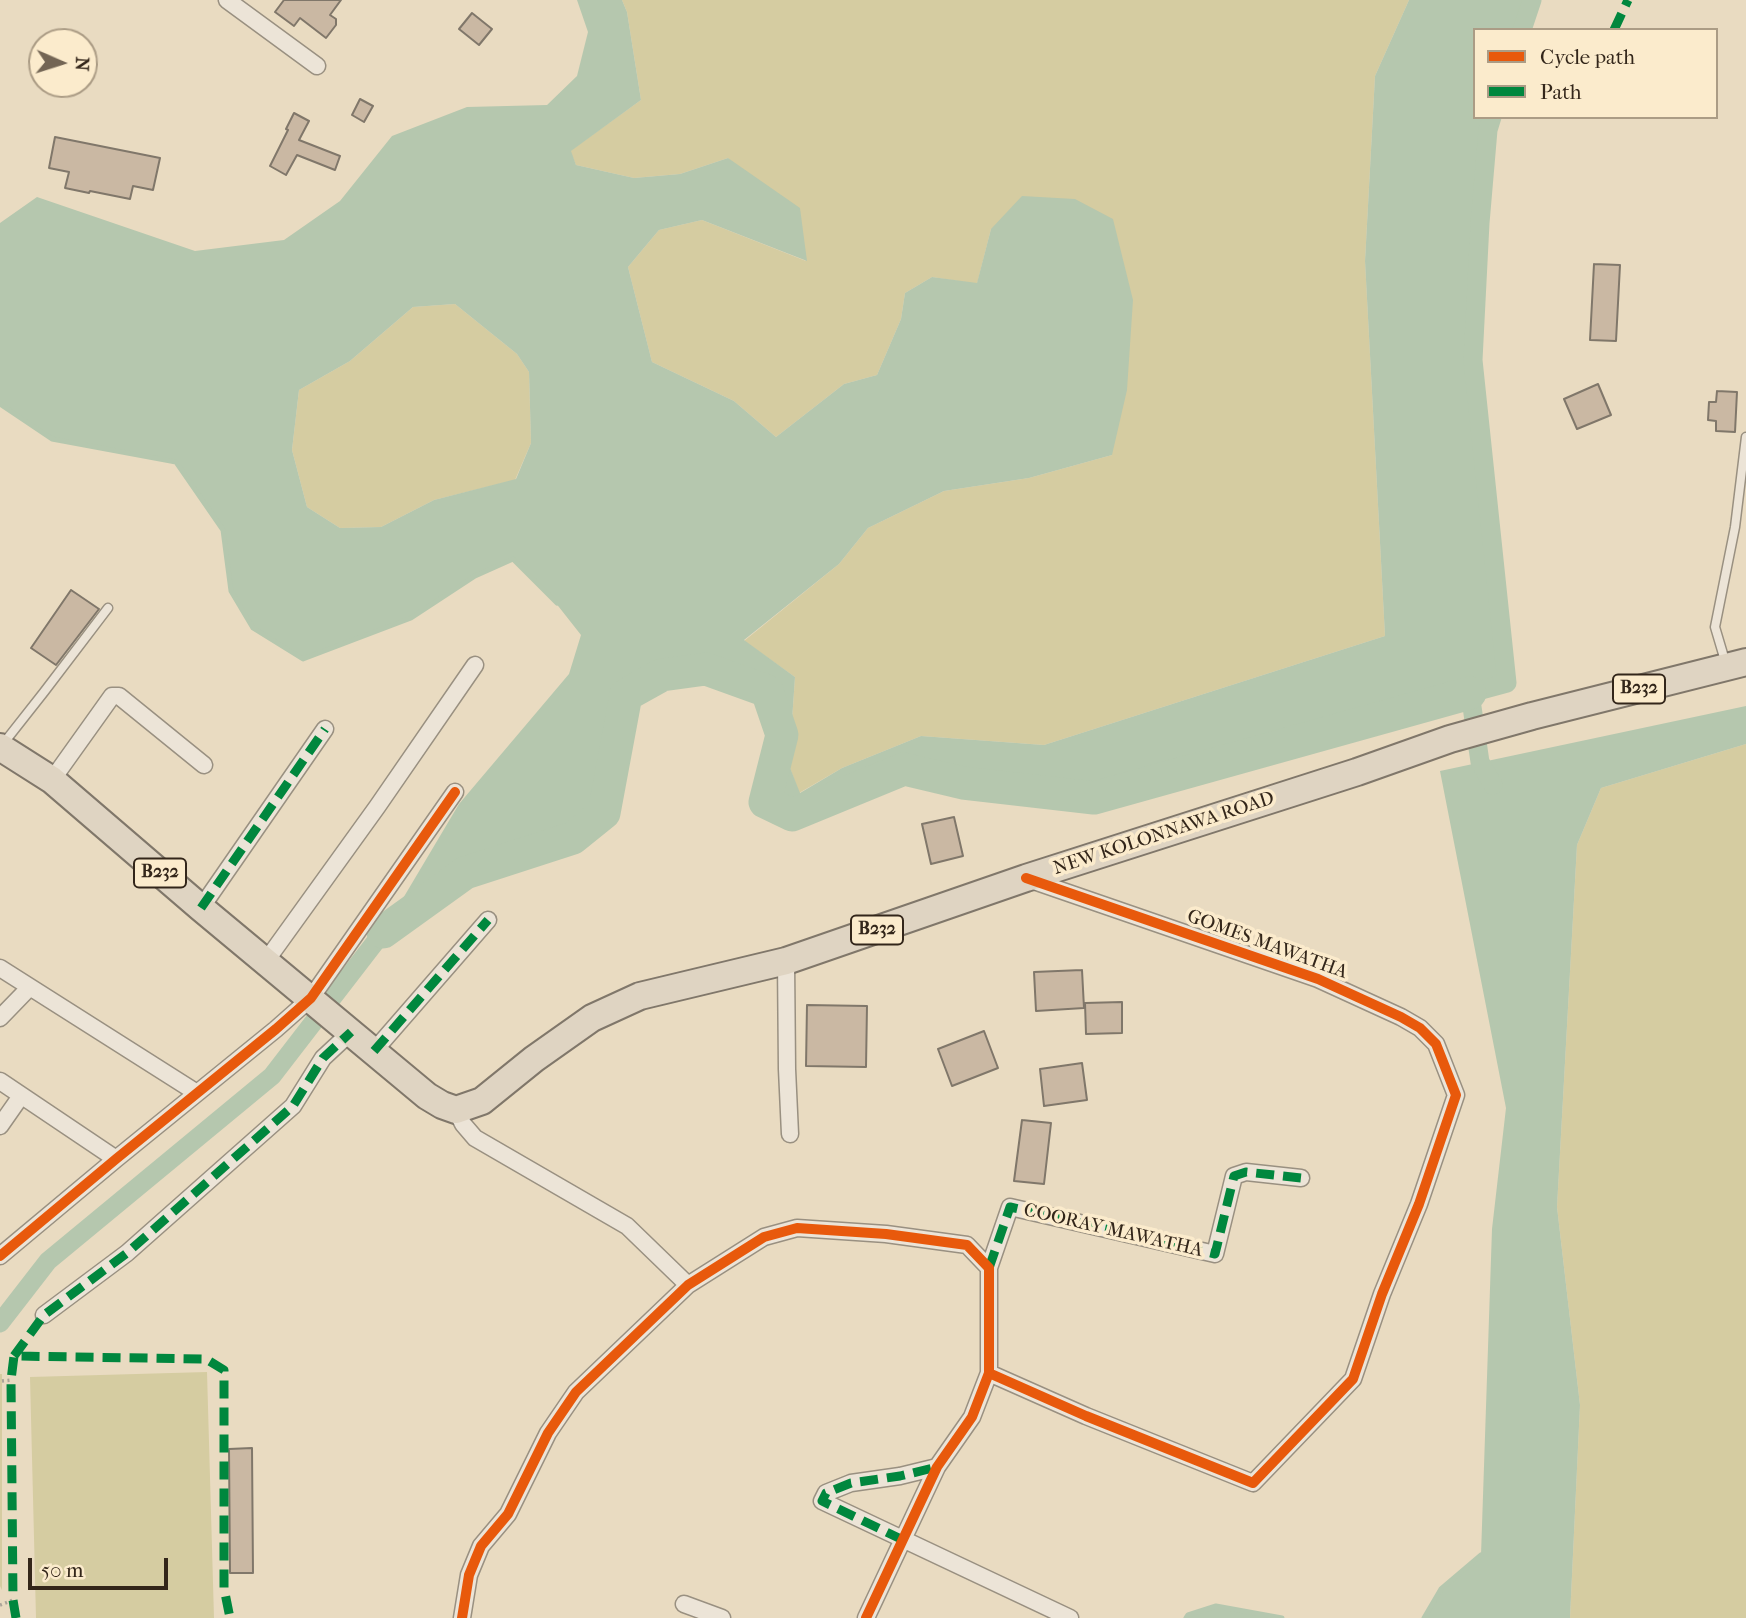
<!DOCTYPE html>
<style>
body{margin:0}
#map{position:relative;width:1746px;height:1618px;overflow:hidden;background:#e9dbc1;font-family:"IM FELL French Canon",serif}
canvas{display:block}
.legend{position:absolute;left:1473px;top:28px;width:245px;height:91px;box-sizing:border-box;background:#fbebcc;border:2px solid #ab9c85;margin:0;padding:9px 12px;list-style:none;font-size:21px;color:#33261a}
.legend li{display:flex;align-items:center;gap:14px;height:35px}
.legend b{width:35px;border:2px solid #ab9c85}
.north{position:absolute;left:28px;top:28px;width:70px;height:70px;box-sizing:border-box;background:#fbebcc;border:2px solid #ab9c85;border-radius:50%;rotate:93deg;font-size:19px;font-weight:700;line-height:28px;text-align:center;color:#33261a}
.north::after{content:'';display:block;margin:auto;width:24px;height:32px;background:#736554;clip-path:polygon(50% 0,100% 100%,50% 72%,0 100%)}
.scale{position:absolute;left:28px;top:1558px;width:140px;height:32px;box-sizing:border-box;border:4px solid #33261a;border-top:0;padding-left:9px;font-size:21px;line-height:24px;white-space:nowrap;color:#33261a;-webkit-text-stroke:5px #fbebcc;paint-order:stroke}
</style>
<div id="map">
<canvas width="1746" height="1618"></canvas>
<ul class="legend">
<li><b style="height:9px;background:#e8590c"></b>Cycle path</li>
<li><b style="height:9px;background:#00873e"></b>Path</li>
</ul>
<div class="north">N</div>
<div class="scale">50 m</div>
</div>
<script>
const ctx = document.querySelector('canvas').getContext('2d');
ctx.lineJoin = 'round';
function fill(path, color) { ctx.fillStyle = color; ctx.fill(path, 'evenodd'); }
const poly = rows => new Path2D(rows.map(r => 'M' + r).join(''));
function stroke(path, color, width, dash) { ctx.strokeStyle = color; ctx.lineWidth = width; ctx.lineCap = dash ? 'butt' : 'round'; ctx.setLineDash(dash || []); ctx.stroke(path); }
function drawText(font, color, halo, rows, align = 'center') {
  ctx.font = font + ' "IM FELL French Canon",serif'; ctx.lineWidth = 7; ctx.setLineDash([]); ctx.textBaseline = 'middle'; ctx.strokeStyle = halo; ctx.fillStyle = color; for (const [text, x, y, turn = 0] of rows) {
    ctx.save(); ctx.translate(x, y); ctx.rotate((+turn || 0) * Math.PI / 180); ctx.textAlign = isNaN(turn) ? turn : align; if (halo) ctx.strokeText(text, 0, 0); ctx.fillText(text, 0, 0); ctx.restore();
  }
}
fill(poly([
 [622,0,1409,0,1375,76,1365,261,1385,636,1044,745,921,736,842,768,799,793,789,765,795,677,744,641,839,564,868,528,944,491,1029,478,1112,455,991,229,977,284,932,277,905,293,901,319,877,375,844,384,776,437,734,401,652,362,628,267,659,230,702,220,806,261,728,158,680,174,634,178,576,165,570,151,641,100,627,12],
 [455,304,517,354,529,372,531,443,515,480,434,500,381,527,340,528,307,507,292,450,299,390,350,361,413,307],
 [1746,744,1746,1618,1570,1618,1580,1405,1557,1207,1577,845,1601,788],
 [207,1372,214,1618,36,1618,30,1377],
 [0,1374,2,1374,2,1590,0,1586]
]), '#d5cca1');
fill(poly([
 [577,0,622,0,627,12,641,100,571,151,576,165,634,178,680,174,728,158,800,208,807,261,702,220,659,230,628,267,652,362,734,401,776,437,844,384,877,375,901,319,905,293,932,277,977,283,991,229,1022,196,1075,199,1113,219,1133,300,1127,390,1112,455,1029,478,944,491,868,528,839,564,744,640,795,677,789,765,800,793,842,768,921,736,1044,745,1385,636,1365,261,1375,76,1409,0,1532,0,1522,30,1475,30,1475,117,1492,117,1488,130,1480,223,1473,360,1507,683,1094,798,963,783,904,769,792,815,765,802,782,735,767,691,706,669,662,675,626,696,604,813,573,838,465,873,383,932,459,804,569,674,581,635,555,602,513,559,475,576,411,618,303,659,253,628,231,591,223,530,177,462,52,439,0,404,0,223,37,197,195,251,284,240,340,201,392,136,467,107,547,105,577,76,588,32],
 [455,304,517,354,529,372,531,443,516,479,434,500,381,527,340,528,307,507,292,450,299,390,350,361,413,307],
 [1746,706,1746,744,1601,788,1577,845,1557,1207,1580,1405,1570,1618,1424,1618,1441,1589,1481,1555,1492,1229,1506,1108,1440,771],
 [1216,1606,1281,1618,1186,1618,1188,1615]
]), '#b5c7ae');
stroke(poly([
 [0,404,52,439,176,462,223,530,231,591,253,628,303,659,411,618,475,576,513,559,557,603],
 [1186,1618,1188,1615,1216,1606,1282,1618],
 [1424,1618,1441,1589,1481,1555]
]), '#b5c7ae', 5);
stroke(poly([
 [1522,30,1532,0],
 [1492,117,1488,130,1480,223,1473,360,1507,683,1470,693,1480,762,1493,785],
 [0,1323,48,1261,272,1076,383,932]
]), '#b5c7ae', 19);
stroke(poly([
 [383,932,465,873,573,838,604,813,626,695,662,675,706,669,767,691,782,735,765,802,792,815,904,769,963,783,1094,798,1470,693]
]), '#b5c7ae', 33);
const building = poly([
 [284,0,341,0,330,15,336,19,336,25,326,38,300,18,294,26,275,12,284,0],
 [472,13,492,29,479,45,459,29,472,13],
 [360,99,373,106,364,122,352,115,360,99],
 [294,113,309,121,299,140,340,156,335,170,297,155,286,175,270,166,288,130,286,129,294,113],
 [55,137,160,158,153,190,133,186,130,199,90,191,89,193,65,188,69,172,49,168,55,137],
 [1594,264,1620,265,1616,341,1590,340,1594,264],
 [1598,384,1611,415,1577,429,1564,399,1598,384],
 [1717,391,1737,392,1735,432,1716,431,1716,421,1708,420,1709,402,1716,402,1717,391],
 [71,590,99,609,56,665,31,648,71,590],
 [954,817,963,856,931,864,922,824,954,817],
 [1082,970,1084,1008,1036,1011,1034,972,1082,970],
 [1122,1002,1122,1033,1086,1034,1085,1003,1122,1002],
 [807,1005,867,1006,866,1067,806,1066,807,1005],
 [984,1031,998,1068,952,1086,938,1049,984,1031],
 [1082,1063,1087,1100,1044,1106,1040,1069,1082,1063],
 [1022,1120,1051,1123,1044,1184,1014,1181,1022,1120],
 [252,1448,253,1573,230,1573,229,1449,252,1448]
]);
fill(building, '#cab8a3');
stroke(building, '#80776a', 2);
const service = poly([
 [1726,664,1715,627,1735,527,1746,437],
 [3,744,44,692,108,608]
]);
const minor = poly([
 [227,0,317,66],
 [52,780,112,696,119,696,204,765],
 [201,908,325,729],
 [266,961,377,807,475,665],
 [786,961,787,1069,790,1134],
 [0,968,197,1093],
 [0,1018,30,987],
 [374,1051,488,920],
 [0,1081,116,1159],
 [456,1110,463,1124,475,1138,627,1226,688,1285],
 [0,1126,21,1096],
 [0,1256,116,1159,276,1029,311,998,455,792],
 [989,1268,1010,1207,1215,1254,1234,1176,1246,1172,1301,1178],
 [44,1315,127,1253,293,1106,323,1058,351,1032],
 [989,1373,1086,1416,1253,1483,1353,1379,1382,1294,1419,1204,1456,1095,1436,1044,1420,1028,1401,1017,1318,979,1028,879],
 [937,1467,900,1476,851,1483,826,1493,822,1501,1070,1618],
 [684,1604,722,1618],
 [462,1618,469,1575,481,1546,508,1514,548,1433,576,1392,688,1285,764,1237,797,1228,886,1234,967,1245,989,1268,989,1373,972,1417,937,1467,866,1618]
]);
const primary = poly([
 [0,747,52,780,201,908,427,1096,442,1105,456,1110,482,1101,534,1059,592,1018,640,996,786,961,1026,878,1357,772,1450,739,1532,716,1746,662]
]);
stroke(service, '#999081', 11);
stroke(minor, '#999081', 19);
stroke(primary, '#80776a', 30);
stroke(poly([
 [2,1381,11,1380],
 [0,1605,13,1600]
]), '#aaa398', 3.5, [2, 3.5]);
stroke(service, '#ece4d7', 8);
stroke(minor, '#ece4d7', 16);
stroke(primary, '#dfd4c2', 26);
stroke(poly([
 [1614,30,1628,0],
 [201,908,325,729],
 [374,1051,488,920],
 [989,1268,1010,1207,1215,1254,1234,1176,1246,1172,1301,1178],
 [14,1356,44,1315,127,1253,293,1106,323,1058,351,1032],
 [903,1540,822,1501,826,1493,851,1483,900,1476,937,1467],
 [16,1618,13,1600,11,1380,14,1356,206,1359,224,1370,224,1588,230,1618]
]), '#00873e', 9, [18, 9]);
stroke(poly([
 [0,1256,116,1159,276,1029,311,998,455,792],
 [989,1373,1086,1416,1253,1483,1353,1379,1382,1294,1419,1204,1456,1095,1436,1044,1420,1028,1401,1017,1318,979,1026,878],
 [462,1618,469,1575,481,1546,508,1514,548,1433,576,1392,688,1285,764,1237,797,1228,886,1234,967,1245,989,1268,989,1373,972,1417,937,1467,866,1618]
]), '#e8590c', 10);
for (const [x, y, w] of [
 [1639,689,52],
 [160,873,52],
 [877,930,52]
]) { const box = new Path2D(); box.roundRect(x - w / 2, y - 14.5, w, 29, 5); ctx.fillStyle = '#fbebcc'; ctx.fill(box); stroke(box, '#33261a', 2); }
drawText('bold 18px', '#33261a', null, [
 ["B232",1639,689],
 ["B232",160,873],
 ["B232",877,930]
]);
drawText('19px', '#33261a', '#fbebcc', [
 ["NEW KOLONNAWA ROAD",1164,834,-18],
 ["GOMES MAWATHA",1267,945,20],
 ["COORAY MAWATHA",1113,1231,13]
]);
</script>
